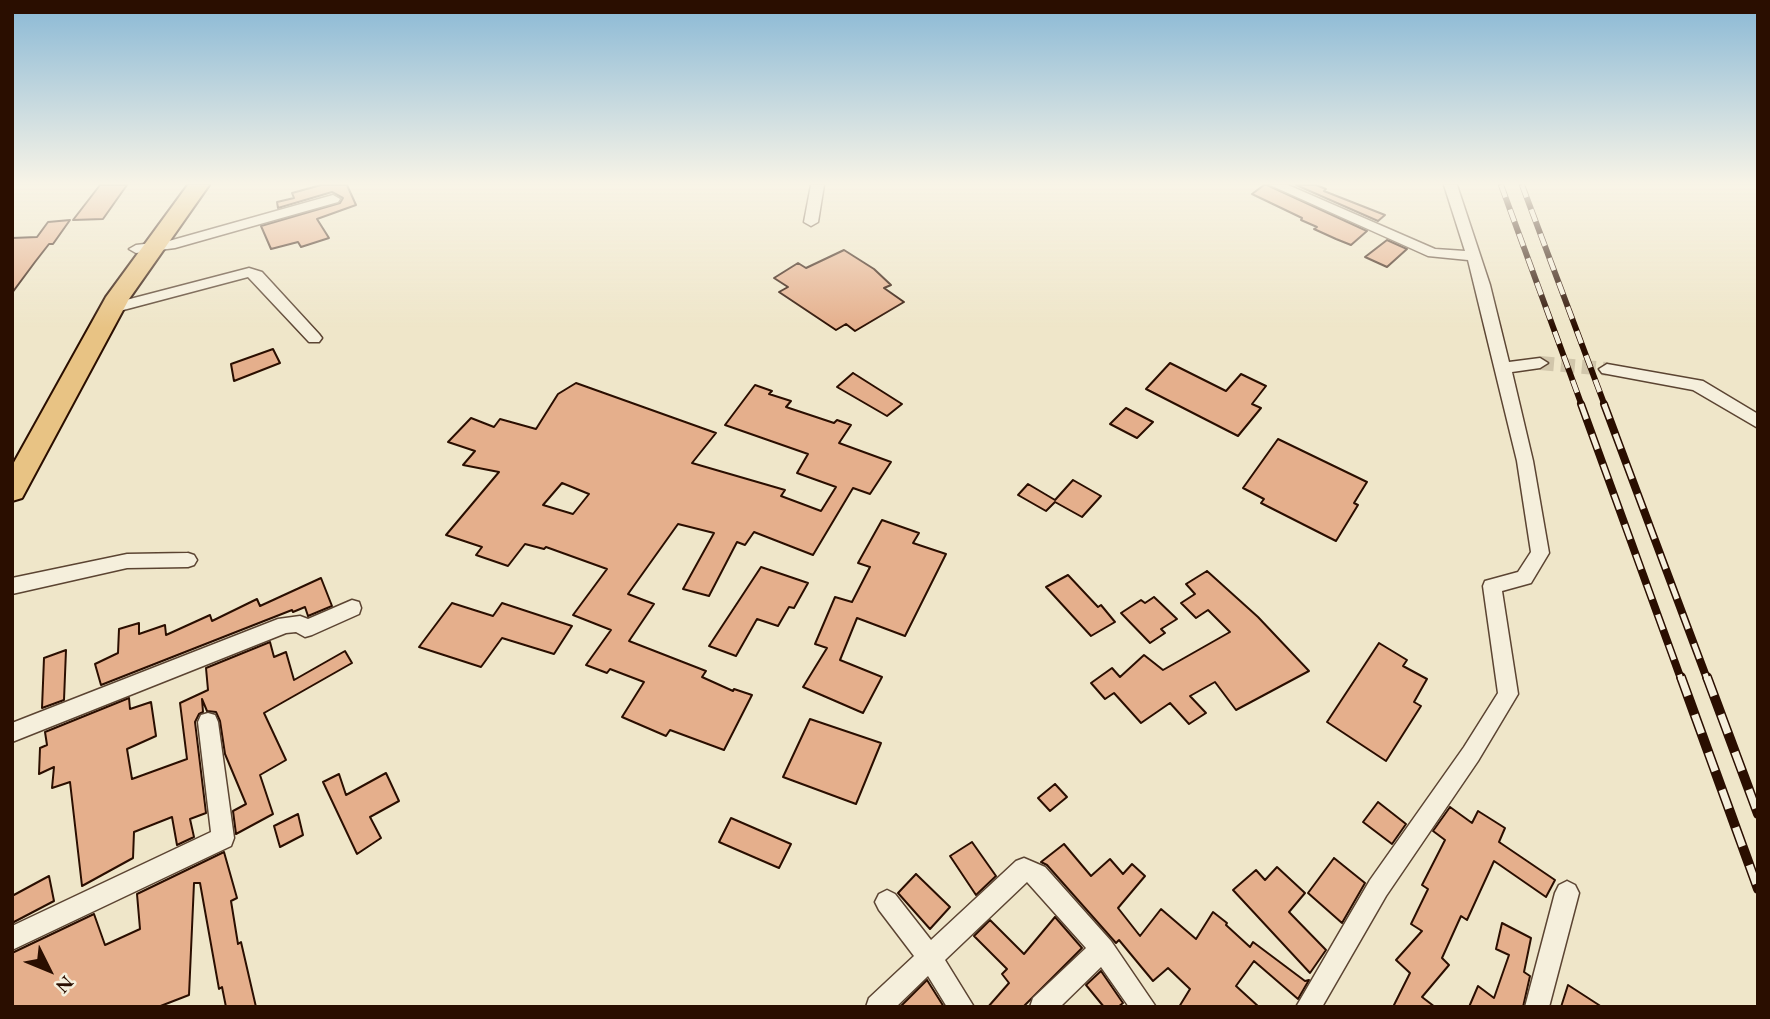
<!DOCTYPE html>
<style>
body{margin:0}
#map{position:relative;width:1770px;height:1019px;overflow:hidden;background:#efe6c9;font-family:"EB Garamond",serif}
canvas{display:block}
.frame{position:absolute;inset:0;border:14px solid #2a0e00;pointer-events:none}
.north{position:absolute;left:14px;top:935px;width:70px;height:70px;-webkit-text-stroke:5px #f5efdc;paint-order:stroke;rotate:133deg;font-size:19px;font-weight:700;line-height:28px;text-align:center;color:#2a0e00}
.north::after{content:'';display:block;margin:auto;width:24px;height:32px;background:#2a0e00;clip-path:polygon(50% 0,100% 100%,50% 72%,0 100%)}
</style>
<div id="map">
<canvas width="1770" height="1019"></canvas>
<div class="frame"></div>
<div class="north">N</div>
</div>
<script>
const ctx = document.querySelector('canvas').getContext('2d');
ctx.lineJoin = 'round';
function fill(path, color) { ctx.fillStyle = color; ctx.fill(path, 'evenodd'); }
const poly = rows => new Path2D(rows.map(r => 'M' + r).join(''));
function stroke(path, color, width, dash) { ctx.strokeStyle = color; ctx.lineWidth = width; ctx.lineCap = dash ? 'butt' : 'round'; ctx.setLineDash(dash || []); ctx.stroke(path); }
const building = poly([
 [100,185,127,185,103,219,73,220,100,185],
 [321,185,347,185,356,205,317,219,329,238,301,247,298,242,271,249,261,226,340,203,343,198,332,192,278,208,277,202,294,198,292,193,321,185],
 [1264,185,1267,185,1367,231,1351,245,1336,239,1314,229,1317,227,1301,220,1302,218,1252,194,1264,185],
 [1296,185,1316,185,1326,189,1324,191,1385,215,1378,221,1296,185],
 [70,220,53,244,49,244,35,262,12,293,12,238,37,237,48,222,70,220],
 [1387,240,1407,249,1387,267,1365,257,1387,240],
 [844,250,874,269,891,285,884,288,904,302,855,331,846,324,836,330,779,292,788,287,774,278,798,263,806,268,844,250],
 [273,349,280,363,234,381,231,364,273,349],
 [1170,363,1226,391,1241,374,1266,386,1252,404,1261,408,1238,436,1146,389,1170,363],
 [853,373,902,404,887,416,837,387,853,373],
 [576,383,716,433,692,463,785,490,781,496,821,511,836,487,797,473,808,454,725,425,755,385,772,391,769,394,791,401,786,407,834,423,837,420,851,425,839,443,891,462,870,494,853,488,813,555,754,532,745,545,737,542,709,596,683,589,714,533,678,524,628,594,654,604,629,641,706,671,702,677,733,691,734,689,752,695,724,750,670,730,666,736,622,717,644,682,610,669,607,673,586,665,611,630,573,615,607,569,546,547,544,549,525,544,508,566,476,555,482,547,446,535,499,472,463,465,475,451,448,442,471,418,494,427,500,419,536,429,558,394,576,383],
 [562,483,589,494,573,514,543,505,562,483],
 [1126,408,1153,422,1137,438,1110,424,1126,408],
 [1278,439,1367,482,1354,503,1358,505,1336,541,1261,503,1264,499,1243,488,1278,439],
 [1073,480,1101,496,1082,517,1055,502,1046,511,1018,495,1028,484,1055,500,1073,480],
 [882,520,919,533,913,543,946,554,905,636,857,618,840,660,882,677,863,713,803,687,827,648,815,644,835,597,852,602,870,567,858,563,882,520],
 [761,567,808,583,794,608,789,607,778,626,757,619,736,656,709,646,761,567],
 [1207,571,1258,617,1309,671,1236,710,1215,682,1190,696,1206,713,1189,724,1170,703,1141,723,1114,693,1105,699,1091,683,1112,668,1120,677,1144,655,1163,670,1230,632,1208,610,1196,618,1181,603,1195,594,1186,584,1207,571],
 [1068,575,1098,607,1101,605,1115,622,1091,636,1046,587,1068,575],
 [321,578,332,606,308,616,305,607,293,612,292,610,101,685,95,664,118,653,119,629,139,623,139,634,165,625,166,635,210,615,212,621,257,599,260,606,321,578],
 [1154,597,1177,619,1161,629,1165,633,1150,643,1121,613,1141,600,1145,603,1154,597],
 [452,603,493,616,502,603,572,626,554,654,502,638,481,667,419,647,452,603],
 [270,642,274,657,286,652,294,680,345,651,352,663,264,713,286,760,260,775,273,814,236,834,233,811,246,804,225,754,220,721,216,712,207,711,202,699,203,712,199,714,195,722,206,813,190,819,194,837,177,845,172,817,134,832,133,858,82,886,70,782,52,788,54,767,39,774,40,748,47,745,45,732,129,698,130,709,151,702,156,736,127,749,132,779,187,759,180,703,208,690,206,668,270,642],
 [1379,643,1407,660,1403,666,1427,679,1414,702,1421,706,1386,761,1327,722,1379,643],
 [66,650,64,700,42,708,44,658,66,650],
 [810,719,881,743,856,804,783,777,810,719],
 [386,773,399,801,370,817,381,838,357,854,323,782,339,774,346,795,386,773],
 [1055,784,1067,797,1050,811,1038,798,1055,784],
 [1378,802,1406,824,1392,844,1363,822,1378,802],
 [1450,807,1472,823,1478,811,1505,828,1499,842,1555,880,1546,897,1494,861,1467,920,1461,916,1442,958,1449,965,1422,997,1435,1007,1393,1007,1410,973,1396,960,1422,931,1411,924,1428,889,1422,885,1445,840,1433,831,1450,807],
 [298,814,303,835,280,847,274,826,298,814],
 [731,818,791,844,779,868,719,842,731,818],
 [972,842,996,876,976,895,950,856,972,842],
 [1064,844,1091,876,1110,859,1123,874,1132,864,1145,876,1118,908,1140,936,1161,909,1196,939,1213,912,1227,923,1226,925,1250,947,1253,942,1305,981,1309,980,1298,999,1254,961,1236,986,1259,1007,1179,1007,1190,989,1168,968,1153,981,1119,940,1116,943,1047,865,1041,862,1064,844],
 [224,852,237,898,231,901,238,944,241,942,256,1007,226,1007,222,987,219,989,200,883,194,883,189,995,158,1007,12,1007,12,953,94,914,105,945,140,929,137,894,224,852],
 [1334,858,1365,883,1342,923,1308,893,1334,858],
 [1277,867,1305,893,1289,912,1326,950,1310,973,1233,890,1256,870,1265,880,1277,867],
 [916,874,950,907,930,929,898,893,916,874],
 [49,876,54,901,12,923,12,896,49,876],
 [1055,917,1082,948,1023,1007,988,1007,1009,983,1002,974,1007,969,974,936,990,920,1024,954,1055,917],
 [1502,923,1531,938,1524,972,1530,976,1523,1007,1469,1007,1478,986,1494,998,1509,955,1496,949,1502,923],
 [1101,971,1123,1003,1118,1007,1104,1007,1086,985,1101,971],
 [927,980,944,1007,900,1007,927,980],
 [1568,985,1602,1007,1561,1007,1568,985]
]);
fill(building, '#e5af8c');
stroke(building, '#2a0e00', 2);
stroke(poly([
 [1540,363,1607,369]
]), '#d1c6ab', 14, [14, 7]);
const street = poly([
 [811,185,824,185,818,222,811,226,804,222,811,185],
 [1270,185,1288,185,1435,249,1465,251,1444,185,1457,185,1490,285,1509,362,1540,358,1548,363,1540,368,1512,372,1533,461,1549,553,1531,583,1502,591,1518,694,1478,761,1386,896,1322,1007,1296,1007,1370,880,1464,747,1498,693,1483,586,1485,581,1518,572,1531,552,1517,461,1468,260,1428,256,1270,185],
 [333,195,340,199,338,202,175,248,136,253,129,249,136,245,169,241,333,195],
 [249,268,262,272,319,334,322,338,319,342,309,342,248,277,112,313,105,308,107,305,249,268],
 [1607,364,1703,381,1758,414,1758,428,1693,390,1602,373,1599,369,1607,364],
 [188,553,194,555,197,560,194,565,188,567,127,568,12,594,12,578,127,554,188,553],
 [352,600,359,602,361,608,359,614,312,635,305,637,296,632,286,633,12,742,12,723,278,619,300,616,308,619,352,600],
 [208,713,215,715,218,722,234,838,231,846,12,950,12,926,211,832,198,722,201,715,208,713],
 [1024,858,1045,867,1111,941,1156,1007,1129,1007,1101,967,1060,1007,1030,1007,1033,998,1086,948,1027,882,945,960,974,1007,947,1007,928,976,896,1007,866,1007,869,998,914,956,879,910,875,902,879,894,887,890,895,894,931,940,1016,861,1024,858],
 [1567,881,1575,885,1579,893,1549,1007,1525,1007,1555,893,1559,885,1567,881]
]);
const primary = poly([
 [188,185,209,185,129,299,22,498,12,501,12,466,106,297,188,185]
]);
stroke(street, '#5b4432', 3);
stroke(primary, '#2a0e00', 4);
fill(street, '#f5efdc');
fill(primary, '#e8c384');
const railFar2 = poly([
 [1501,185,1582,406],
 [1522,185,1605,406]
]);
const railFar1 = poly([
 [1581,404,1681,679],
 [1604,404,1707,679]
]);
const rail = poly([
 [1681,677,1758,889],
 [1707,677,1758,814]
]);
stroke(railFar2, '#2a0e00', 6);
stroke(railFar1, '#2a0e00', 8);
stroke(rail, '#2a0e00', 10);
stroke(railFar2, '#f5efdc', 4.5, [13]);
stroke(railFar1, '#f5efdc', 5, [16]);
stroke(rail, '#f5efdc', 7, [20]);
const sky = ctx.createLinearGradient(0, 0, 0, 328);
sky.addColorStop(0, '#89b8d5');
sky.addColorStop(0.56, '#f8f4e7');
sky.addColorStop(1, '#f8f4e700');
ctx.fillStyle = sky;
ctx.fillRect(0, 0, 1770, 328);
</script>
